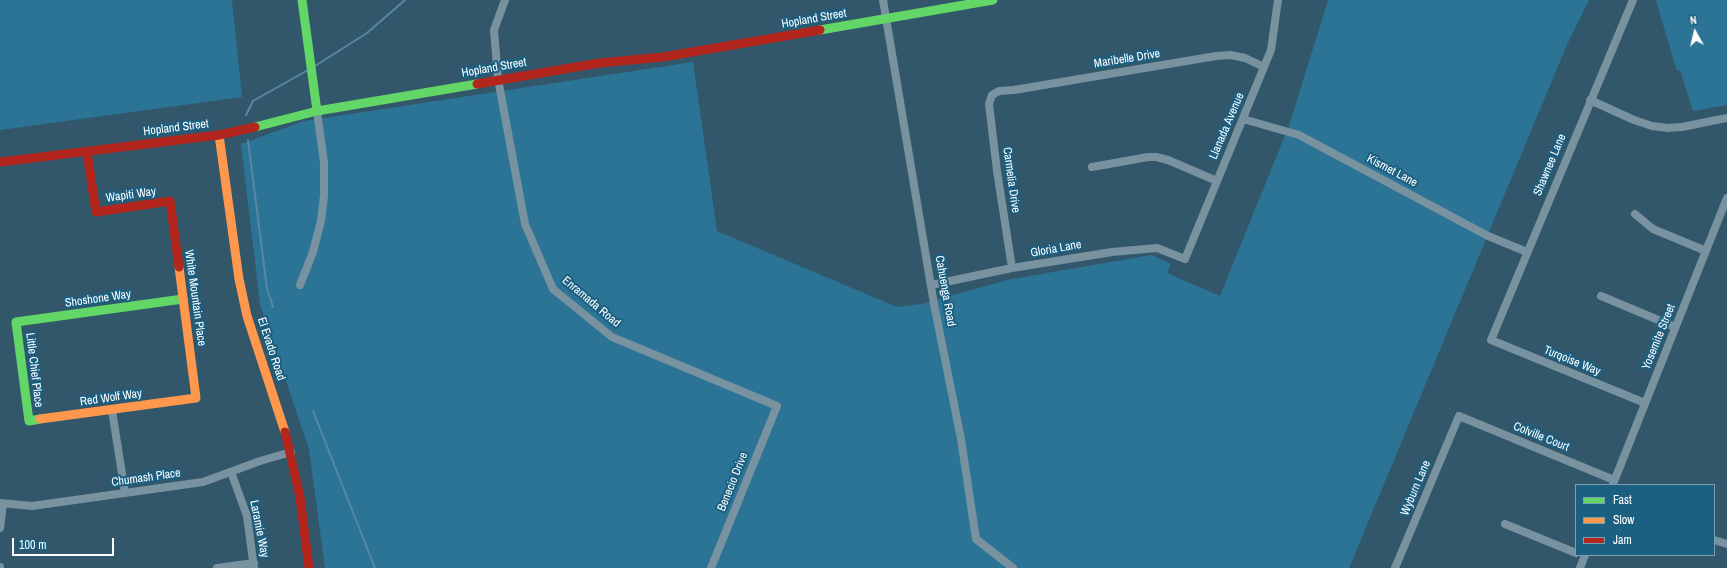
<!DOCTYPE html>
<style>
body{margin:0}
#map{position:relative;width:1727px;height:568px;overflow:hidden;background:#32576a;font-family:"Archivo Narrow",sans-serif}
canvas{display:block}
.legend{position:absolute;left:1575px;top:484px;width:140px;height:72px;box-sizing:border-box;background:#1b5f81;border:1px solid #769fb3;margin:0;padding:5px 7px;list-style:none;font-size:12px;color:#fff}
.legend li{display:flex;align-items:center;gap:8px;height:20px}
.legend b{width:20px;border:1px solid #769fb3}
.north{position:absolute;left:1675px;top:12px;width:40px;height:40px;-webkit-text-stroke:3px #1b5f81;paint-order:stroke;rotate:352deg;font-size:11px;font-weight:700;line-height:16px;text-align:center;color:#fff}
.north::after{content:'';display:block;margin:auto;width:14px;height:18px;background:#fff;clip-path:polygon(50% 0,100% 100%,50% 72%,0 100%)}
.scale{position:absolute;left:12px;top:538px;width:102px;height:18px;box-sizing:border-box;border:2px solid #fff;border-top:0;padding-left:5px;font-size:12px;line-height:14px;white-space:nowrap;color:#fff;-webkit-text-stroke:3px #1b5f81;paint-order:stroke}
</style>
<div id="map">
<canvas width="1727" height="568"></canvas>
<ul class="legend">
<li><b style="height:5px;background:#63d668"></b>Fast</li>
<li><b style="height:5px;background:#ff974d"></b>Slow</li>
<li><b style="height:5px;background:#b3261e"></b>Jam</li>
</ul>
<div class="north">N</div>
<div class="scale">100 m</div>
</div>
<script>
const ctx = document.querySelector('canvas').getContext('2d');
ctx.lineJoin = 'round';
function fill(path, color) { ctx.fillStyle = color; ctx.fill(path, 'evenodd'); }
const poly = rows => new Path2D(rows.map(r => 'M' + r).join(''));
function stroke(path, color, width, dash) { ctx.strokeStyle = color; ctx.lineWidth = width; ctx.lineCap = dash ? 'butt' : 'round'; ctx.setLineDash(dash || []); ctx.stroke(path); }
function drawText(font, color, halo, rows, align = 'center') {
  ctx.font = font + ' "Archivo Narrow",sans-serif'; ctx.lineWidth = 4; ctx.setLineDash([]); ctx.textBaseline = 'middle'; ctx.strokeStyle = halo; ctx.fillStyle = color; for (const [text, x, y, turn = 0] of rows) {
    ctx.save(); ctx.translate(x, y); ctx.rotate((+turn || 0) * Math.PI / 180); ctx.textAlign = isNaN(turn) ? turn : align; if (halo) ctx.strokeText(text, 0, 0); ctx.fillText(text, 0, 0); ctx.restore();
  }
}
fill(poly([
 [0,0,232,0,242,97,0,130],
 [1328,0,1589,0,1566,47,1349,568,325,568,309,449,260,304,241,144,304,121,693,62,717,231,897,307,922,304,1007,280,1151,255,1171,264,1167,273,1220,296,1290,123],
 [1659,0,1727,0,1727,105,1693,111,1680,70,1677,71,1656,1]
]), '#2b7496');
stroke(poly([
 [315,66,367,33,405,0],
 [246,115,253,101,308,70],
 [248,140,267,289,273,307],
 [313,411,375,568]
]), '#5788a1', 2);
stroke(poly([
 [505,0,494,30,498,79,525,224,553,289,612,337,777,406,711,568],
 [883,0,934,304,961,439,976,539,1013,568],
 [1633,0,1491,340,1645,403],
 [1590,100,1634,120,1652,126,1668,128,1682,127,1727,118],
 [1243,119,1299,135,1488,236,1527,252],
 [1092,167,1148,157,1156,157,1168,160,1217,181],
 [1635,214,1653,229,1706,251],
 [1012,268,997,171,989,104,992,95,999,91,1014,90,1216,56,1231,55,1245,58,1264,67],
 [300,285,313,252,321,221,324,196,324,163,317,111],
 [931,285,1012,268,1112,252,1157,248,1185,259,1271,50,1278,0],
 [1601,296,1675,327],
 [112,410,125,493],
 [231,472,247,516,254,568],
 [1613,484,1727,198],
 [0,503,32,506,203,482,260,461,291,452],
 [1505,524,1576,553],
 [0,528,3,504],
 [1714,540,1727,544],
 [0,567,0,568],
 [217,568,254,563],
 [1395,568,1459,416,1614,480],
 [1580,568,1585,555]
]), '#7892a0', 8);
stroke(poly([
 [302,0,317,111],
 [820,30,993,0],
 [255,127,317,111,477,84],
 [40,419,29,421,16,322,183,299]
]), '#63d668', 9);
stroke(poly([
 [219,135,239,279,247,316,285,432],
 [40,419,196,398,179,267]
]), '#ff974d', 9);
stroke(poly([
 [477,84,599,63,663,57,820,30],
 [87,152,96,212,170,201,179,267],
 [0,162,219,135,255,127],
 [285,432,300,497,309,568]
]), '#b3261e', 9);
drawText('12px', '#fff', '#1b5f81', [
 ["Hopland Street",814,19,-10],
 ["Maribelle Drive",1127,59,-9],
 ["Hopland Street",494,68,-10],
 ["Llanada Avenue",1227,126,-67],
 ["Hopland Street",176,128,-7],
 ["Shawnee Lane",1550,165,-67],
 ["Kismet Lane",1392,171,28],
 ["Carmelia Drive",1011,180,82],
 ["Wapiti Way",131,195,-8],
 ["Gloria Lane",1056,249,-10],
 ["Cahuenga Road",945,291,80],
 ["White Mountain Place",195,298,82],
 ["Shoshone Way",98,299,-8],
 ["Enramada Road",591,302,40],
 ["Yosemite Street",1659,337,-68],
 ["El Evado Road",271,349,72],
 ["Turqoise Way",1572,361,22],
 ["Little Chief Place",34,370,83],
 ["Red Wolf Way",111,398,-8],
 ["Colville Court",1541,437,22],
 ["Chumash Place",146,478,-8],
 ["Benecio Drive",733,482,-68],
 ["Wyburn Lane",1416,488,-67],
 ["Laramie Way",259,529,79]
]);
</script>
